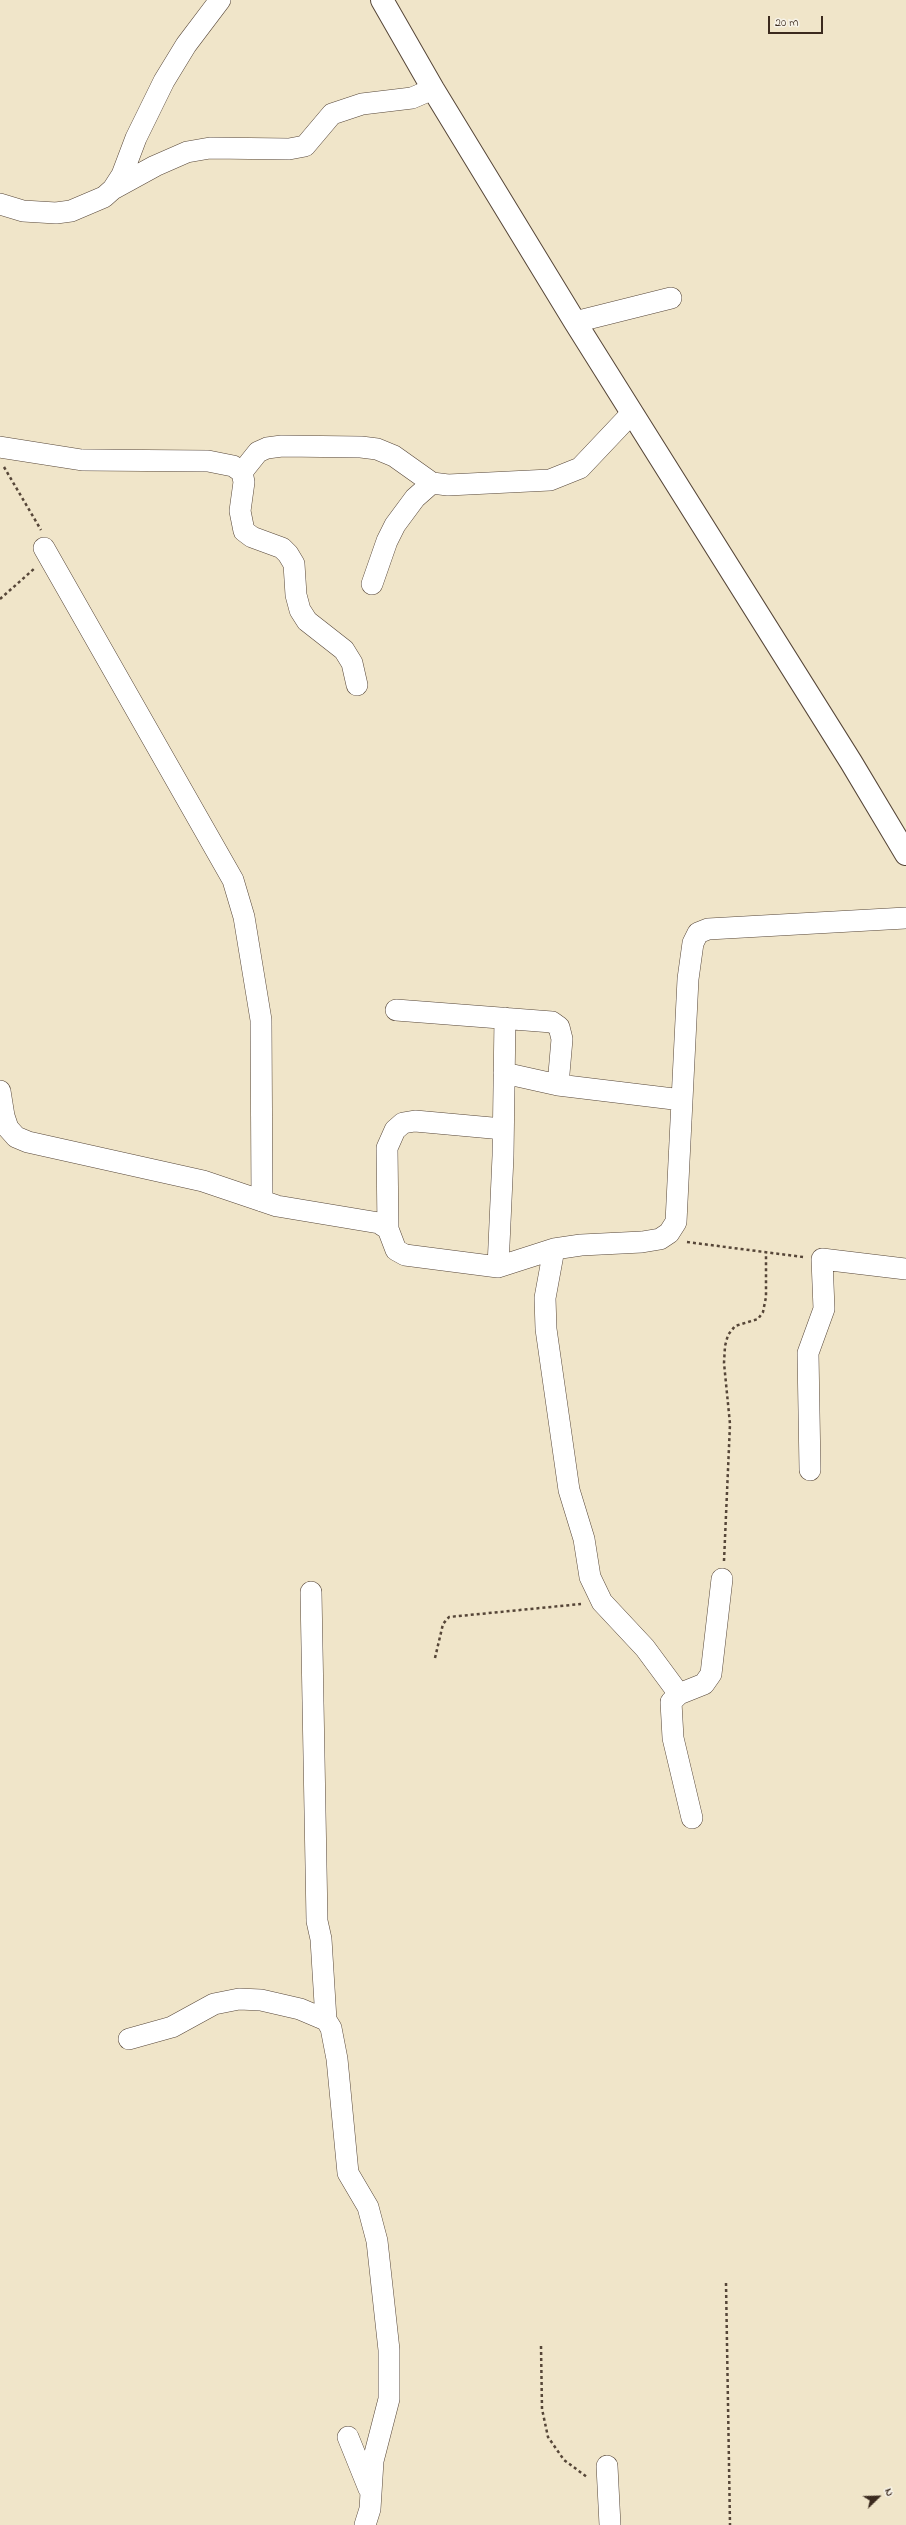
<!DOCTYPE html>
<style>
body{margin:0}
#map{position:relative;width:906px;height:2525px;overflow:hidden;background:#f0e5c9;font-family:"Indie Flower",sans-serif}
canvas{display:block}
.north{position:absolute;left:858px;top:2477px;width:40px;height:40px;-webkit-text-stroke:3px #f7f3e8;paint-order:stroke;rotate:67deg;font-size:11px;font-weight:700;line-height:16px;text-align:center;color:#3b2a1e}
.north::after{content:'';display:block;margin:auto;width:14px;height:18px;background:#3b2a1e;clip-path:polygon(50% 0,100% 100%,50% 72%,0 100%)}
.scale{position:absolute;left:768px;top:16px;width:55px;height:18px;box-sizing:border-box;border:2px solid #3b2a1e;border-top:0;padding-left:5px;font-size:12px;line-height:14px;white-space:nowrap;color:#3b2a1e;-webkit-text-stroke:3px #f7f3e8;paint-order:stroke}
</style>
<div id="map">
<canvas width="906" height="2525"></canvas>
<div class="north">N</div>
<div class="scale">20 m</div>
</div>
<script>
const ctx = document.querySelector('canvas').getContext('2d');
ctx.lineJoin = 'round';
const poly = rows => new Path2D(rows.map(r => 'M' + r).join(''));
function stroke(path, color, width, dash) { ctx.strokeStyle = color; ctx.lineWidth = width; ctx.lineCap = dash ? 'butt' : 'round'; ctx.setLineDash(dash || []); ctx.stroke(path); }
const minor = poly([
 [113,189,155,166,187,152,210,148,289,149,305,146,332,114,362,104,412,98,433,89],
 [0,204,23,211,56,213,71,211,104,197,113,189,122,175,136,138,164,81,186,45,220,0],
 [575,322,671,298],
 [0,447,82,460,208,461,233,466,242,472,244,482,240,511,244,531,252,537,282,548,288,554,294,564,296,595,300,610,307,621,344,650,352,663,357,685],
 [242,472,258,452,267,448,282,446,361,447,377,449,394,456,432,483,448,485,550,480,580,468,632,413],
 [44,548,233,880,244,917,261,1020,262,1201],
 [372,584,387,541,395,525,415,498,432,483],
 [396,1010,552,1022,559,1027,562,1039,558,1085],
 [504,1073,558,1085,682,1100],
 [0,1091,4,1116,8,1128,16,1137,28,1142,203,1181,277,1206,379,1223,388,1229,396,1250,405,1255,498,1267,554,1249,581,1245,642,1242,660,1239,669,1233,676,1222,688,979,693,943,698,933,708,929,906,918],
 [388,1229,387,1148,395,1130,403,1123,415,1121,503,1129],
 [554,1249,545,1298,546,1329,569,1490,584,1539,590,1577,602,1602,645,1648,679,1694],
 [498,1267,503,1156,505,1018],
 [810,1470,808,1353,824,1309,822,1259,906,1269],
 [311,1592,317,1921,321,1939,326,2020],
 [692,1818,673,1738,671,1702,679,1694,704,1684,711,1674,722,1579],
 [129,2039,172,2027,214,2004,239,1999,261,2000,300,2009,326,2020,331,2028,337,2059,348,2173,368,2207,377,2241,389,2350,389,2399,373,2461,370,2509,365,2525],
 [348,2437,369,2489],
 [607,2466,610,2525]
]);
const tertiary = poly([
 [382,0,433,89,575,322,851,762,906,854]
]);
stroke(minor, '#564638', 22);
stroke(tertiary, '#564638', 24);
stroke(poly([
 [4,467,41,530],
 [0,599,35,568],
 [687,1242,803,1257],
 [724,1561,730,1424,724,1363,725,1346,728,1335,735,1326,758,1319,763,1312,766,1297,766,1252],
 [435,1658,443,1624,449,1617,581,1604],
 [726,2283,730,2525],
 [541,2346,542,2409,548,2437,564,2460,587,2477]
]), '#564638', 2.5, [3, 3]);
stroke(minor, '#fff', 21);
stroke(tertiary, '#fff', 22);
</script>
